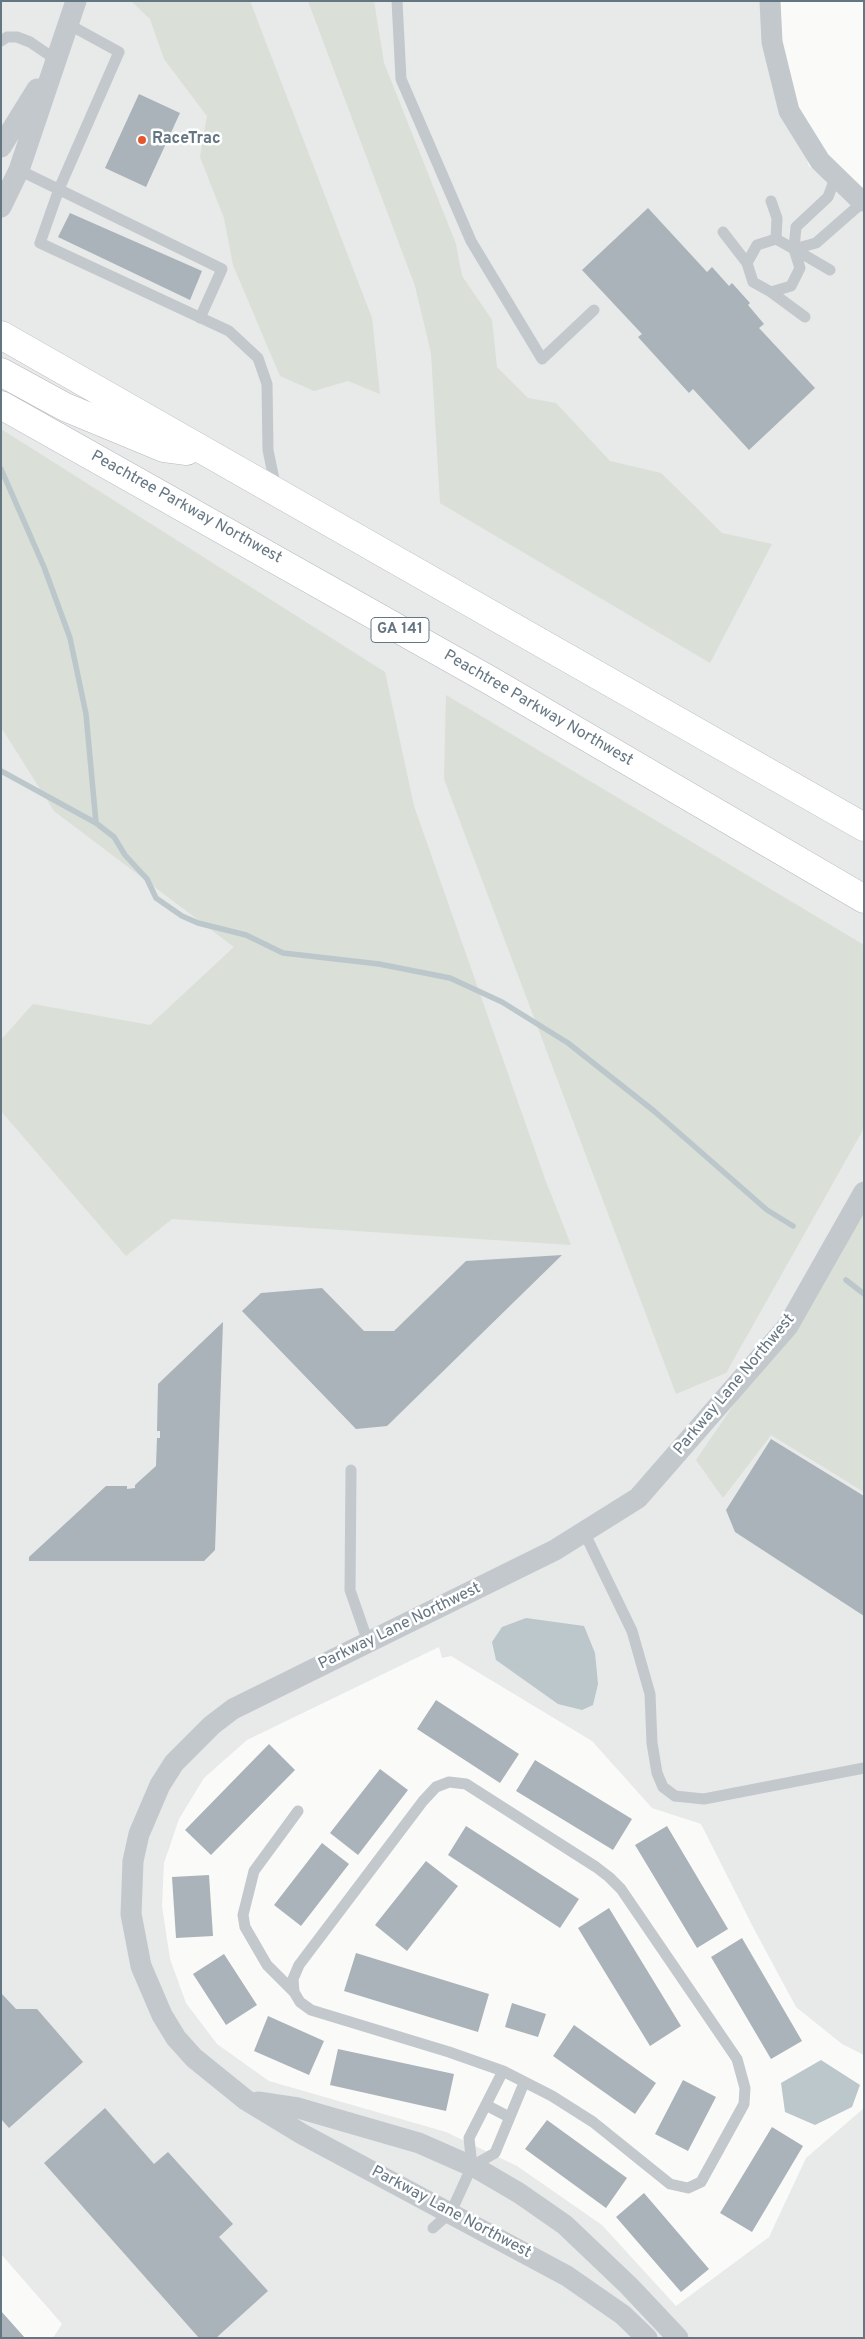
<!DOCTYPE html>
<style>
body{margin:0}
#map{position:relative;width:865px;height:2339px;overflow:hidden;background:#fafaf8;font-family:Overpass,sans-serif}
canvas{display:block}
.frame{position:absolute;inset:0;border:2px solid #657683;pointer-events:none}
</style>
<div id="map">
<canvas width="865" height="2339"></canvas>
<div class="frame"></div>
</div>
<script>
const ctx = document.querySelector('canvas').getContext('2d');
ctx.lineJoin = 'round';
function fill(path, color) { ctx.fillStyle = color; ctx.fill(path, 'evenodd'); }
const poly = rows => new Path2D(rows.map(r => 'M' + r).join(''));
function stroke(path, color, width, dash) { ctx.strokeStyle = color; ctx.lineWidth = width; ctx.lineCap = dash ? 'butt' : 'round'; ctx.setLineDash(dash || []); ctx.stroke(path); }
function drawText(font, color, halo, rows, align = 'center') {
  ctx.font = font + ' Overpass,sans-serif'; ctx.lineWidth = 5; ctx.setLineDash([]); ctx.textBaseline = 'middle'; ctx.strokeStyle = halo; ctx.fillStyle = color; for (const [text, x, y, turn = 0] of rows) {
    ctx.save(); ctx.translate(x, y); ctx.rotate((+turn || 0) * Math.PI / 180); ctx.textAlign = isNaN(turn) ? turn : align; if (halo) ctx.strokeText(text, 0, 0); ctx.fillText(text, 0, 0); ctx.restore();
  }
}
fill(poly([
 [1,1,766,1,769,46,809,166,864,202,864,2055,842,2044,796,2007,754,1929,701,1824,652,1808,592,1741,451,1656,442,1658,439,1647,247,1740,204,1778,179,1819,164,1863,162,1906,170,1959,186,2003,217,2044,269,2081,446,2132,517,2166,602,2225,676,2306,769,2237,806,2158,864,2108,864,2338,53,2338,62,2324,1,2254]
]), '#e8e9e9');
fill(poly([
 [131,1,250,1,372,318,380,394,348,381,314,391,280,376,233,265,224,218,200,157,207,116,164,59,150,19],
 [308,1,374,1,384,63,456,244,462,276,492,320,497,367,528,398,556,403,610,461,661,473,722,533,772,544,710,663,440,503,431,353,415,286],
 [1,429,385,672,414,806,545,1179,571,1245,172,1219,126,1256,1,1111,1,1040,33,1004,150,1025,234,947,54,811,1,727],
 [446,695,864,945,864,1128,726,1373,676,1394,444,779],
 [864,1214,864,1492,771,1435,723,1498,696,1460]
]), '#dadfd7');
fill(poly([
 [526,1618,584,1626,595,1653,598,1684,593,1705,582,1710,558,1704,496,1660,492,1642,502,1627],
 [821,2060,860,2085,852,2107,815,2125,785,2112,781,2083]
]), '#bbc7cb');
stroke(poly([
 [1,469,44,567,70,638,86,714,96,823],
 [1,771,96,823,114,837,125,855,147,879,156,898,182,916,198,923,246,935,283,953,379,964,450,978,502,1002,568,1043,654,1111,767,1210,793,1226],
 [846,1280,864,1294]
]), '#bbc7cb', 5.5);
fill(poly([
 [139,94,180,113,146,187,105,168],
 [648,208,707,272,712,267,729,286,732,283,750,303,748,305,764,324,759,328,815,388,749,450,693,389,689,393,638,337,642,334,582,270],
 [70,213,202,271,190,300,58,237],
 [562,1255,387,1426,356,1429,242,1311,261,1293,322,1288,364,1331,394,1331,466,1261],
 [223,1322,215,1550,204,1561,29,1561,29,1557,106,1486,127,1486,127,1489,135,1488,135,1485,156,1466,157,1438,160,1438,160,1431,157,1431,158,1384],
 [771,1439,864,1496,864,1616,735,1532,726,1510],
 [436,1700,519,1754,500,1783,417,1729],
 [269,1744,295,1770,211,1855,185,1830],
 [535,1760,632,1819,613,1850,516,1791],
 [380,1769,408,1790,358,1855,330,1833],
 [466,1826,579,1899,560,1928,448,1855],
 [667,1826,728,1929,697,1948,635,1845],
 [322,1843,349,1864,301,1926,274,1905],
 [426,1861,458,1886,407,1951,375,1925],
 [209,1875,213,1936,176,1938,172,1877],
 [609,1908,681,2026,650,2046,578,1928],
 [742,1938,802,2041,771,2059,711,1957],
 [356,1953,489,1994,478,2032,344,1991],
 [224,1954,257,2005,226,2025,193,1974],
 [1,1993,16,2009,37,2009,83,2062,9,2128,1,2119],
 [512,2003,546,2014,538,2037,505,2027],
 [268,2016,324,2041,309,2075,254,2051],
 [574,2025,656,2083,635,2114,553,2056],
 [338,2049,454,2074,446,2111,330,2085],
 [683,2080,716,2097,688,2151,655,2134],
 [105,2108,154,2164,168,2152,233,2224,219,2237,268,2291,216,2338,199,2338,44,2163],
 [547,2120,627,2178,606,2208,525,2149],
 [772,2127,803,2146,752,2232,720,2213],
 [644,2193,709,2269,681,2292,616,2217],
 [1,2311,25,2338,1,2338]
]), '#aab3b9');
const trunk = poly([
 [1,335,864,827],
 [1,372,65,407,164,448,187,451],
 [1,405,491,681,864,899]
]);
stroke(trunk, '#b4b9bd', 29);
stroke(poly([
 [397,1,401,79,471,241,542,359,594,310],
 [68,24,119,52,59,189,40,243,229,331,258,358,267,384,268,450,276,489],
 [1,41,7,37,17,37,30,42,55,59],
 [19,170,222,269,200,318],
 [771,201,777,218,776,239],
 [723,232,747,263],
 [794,249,816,243,864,201],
 [830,270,794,249,776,239,757,245,747,263,753,282,771,292,791,286,800,268,794,249,796,227,828,197,836,176],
 [771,292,805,317],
 [351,1470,350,1590,368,1642],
 [584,1532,632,1631,650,1694,652,1743,657,1773,663,1787,675,1796,704,1799,864,1768],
 [449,1782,466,1784,596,1867,609,1877,621,1889,737,2059,745,2088,744,2104,701,2182,688,2188,670,2184,593,2122,552,2096,503,2071,449,2052,311,2010,300,2002,294,1992,293,1979,299,1965,423,1801,436,1787,449,1782],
 [294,1992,267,1965,245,1927,243,1915,254,1871,298,1811],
 [486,2105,509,2117],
 [472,2166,495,2153,524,2083],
 [433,2228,451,2212,472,2166,469,2138,503,2071]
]), '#c3c8cc', 11);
stroke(poly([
 [770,1,772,42,789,111,820,161,856,196,864,201],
 [1,147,37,89],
 [1,207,19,170,76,1],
 [258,2102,298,2108,419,2143,478,2169,519,2193,565,2225,629,2286,678,2338],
 [647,2338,623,2315,567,2276,302,2134,246,2100,194,2058,176,2038,162,2015,141,1966,131,1914,133,1861,139,1834,160,1785,174,1763,212,1725,233,1709,555,1550,638,1498,788,1326,864,1192]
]), '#c3c8cc', 21);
stroke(trunk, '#fff', 28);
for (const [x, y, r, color] of [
 [142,140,5,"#e4572e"]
]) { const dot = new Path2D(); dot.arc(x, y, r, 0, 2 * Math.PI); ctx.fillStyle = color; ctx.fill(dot); stroke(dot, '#fff', 2); }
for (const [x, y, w] of [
 [400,630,58]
]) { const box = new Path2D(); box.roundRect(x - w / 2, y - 12.5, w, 25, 4); ctx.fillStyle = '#fff'; ctx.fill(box); stroke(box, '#657683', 1); }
drawText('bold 15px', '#657683', null, [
 ["GA 141",400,630]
]);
drawText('bold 16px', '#657683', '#fff', [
 ["RaceTrac",152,140]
], 'left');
drawText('16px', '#657683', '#fff', [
 ["Peachtree Parkway Northwest",186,508,29],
 ["Peachtree Parkway Northwest",538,709,30],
 ["Parkway Lane Northwest",735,1385,-50],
 ["Parkway Lane Northwest",400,1627,-26],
 ["Parkway Lane Northwest",451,2213,28]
]);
</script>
